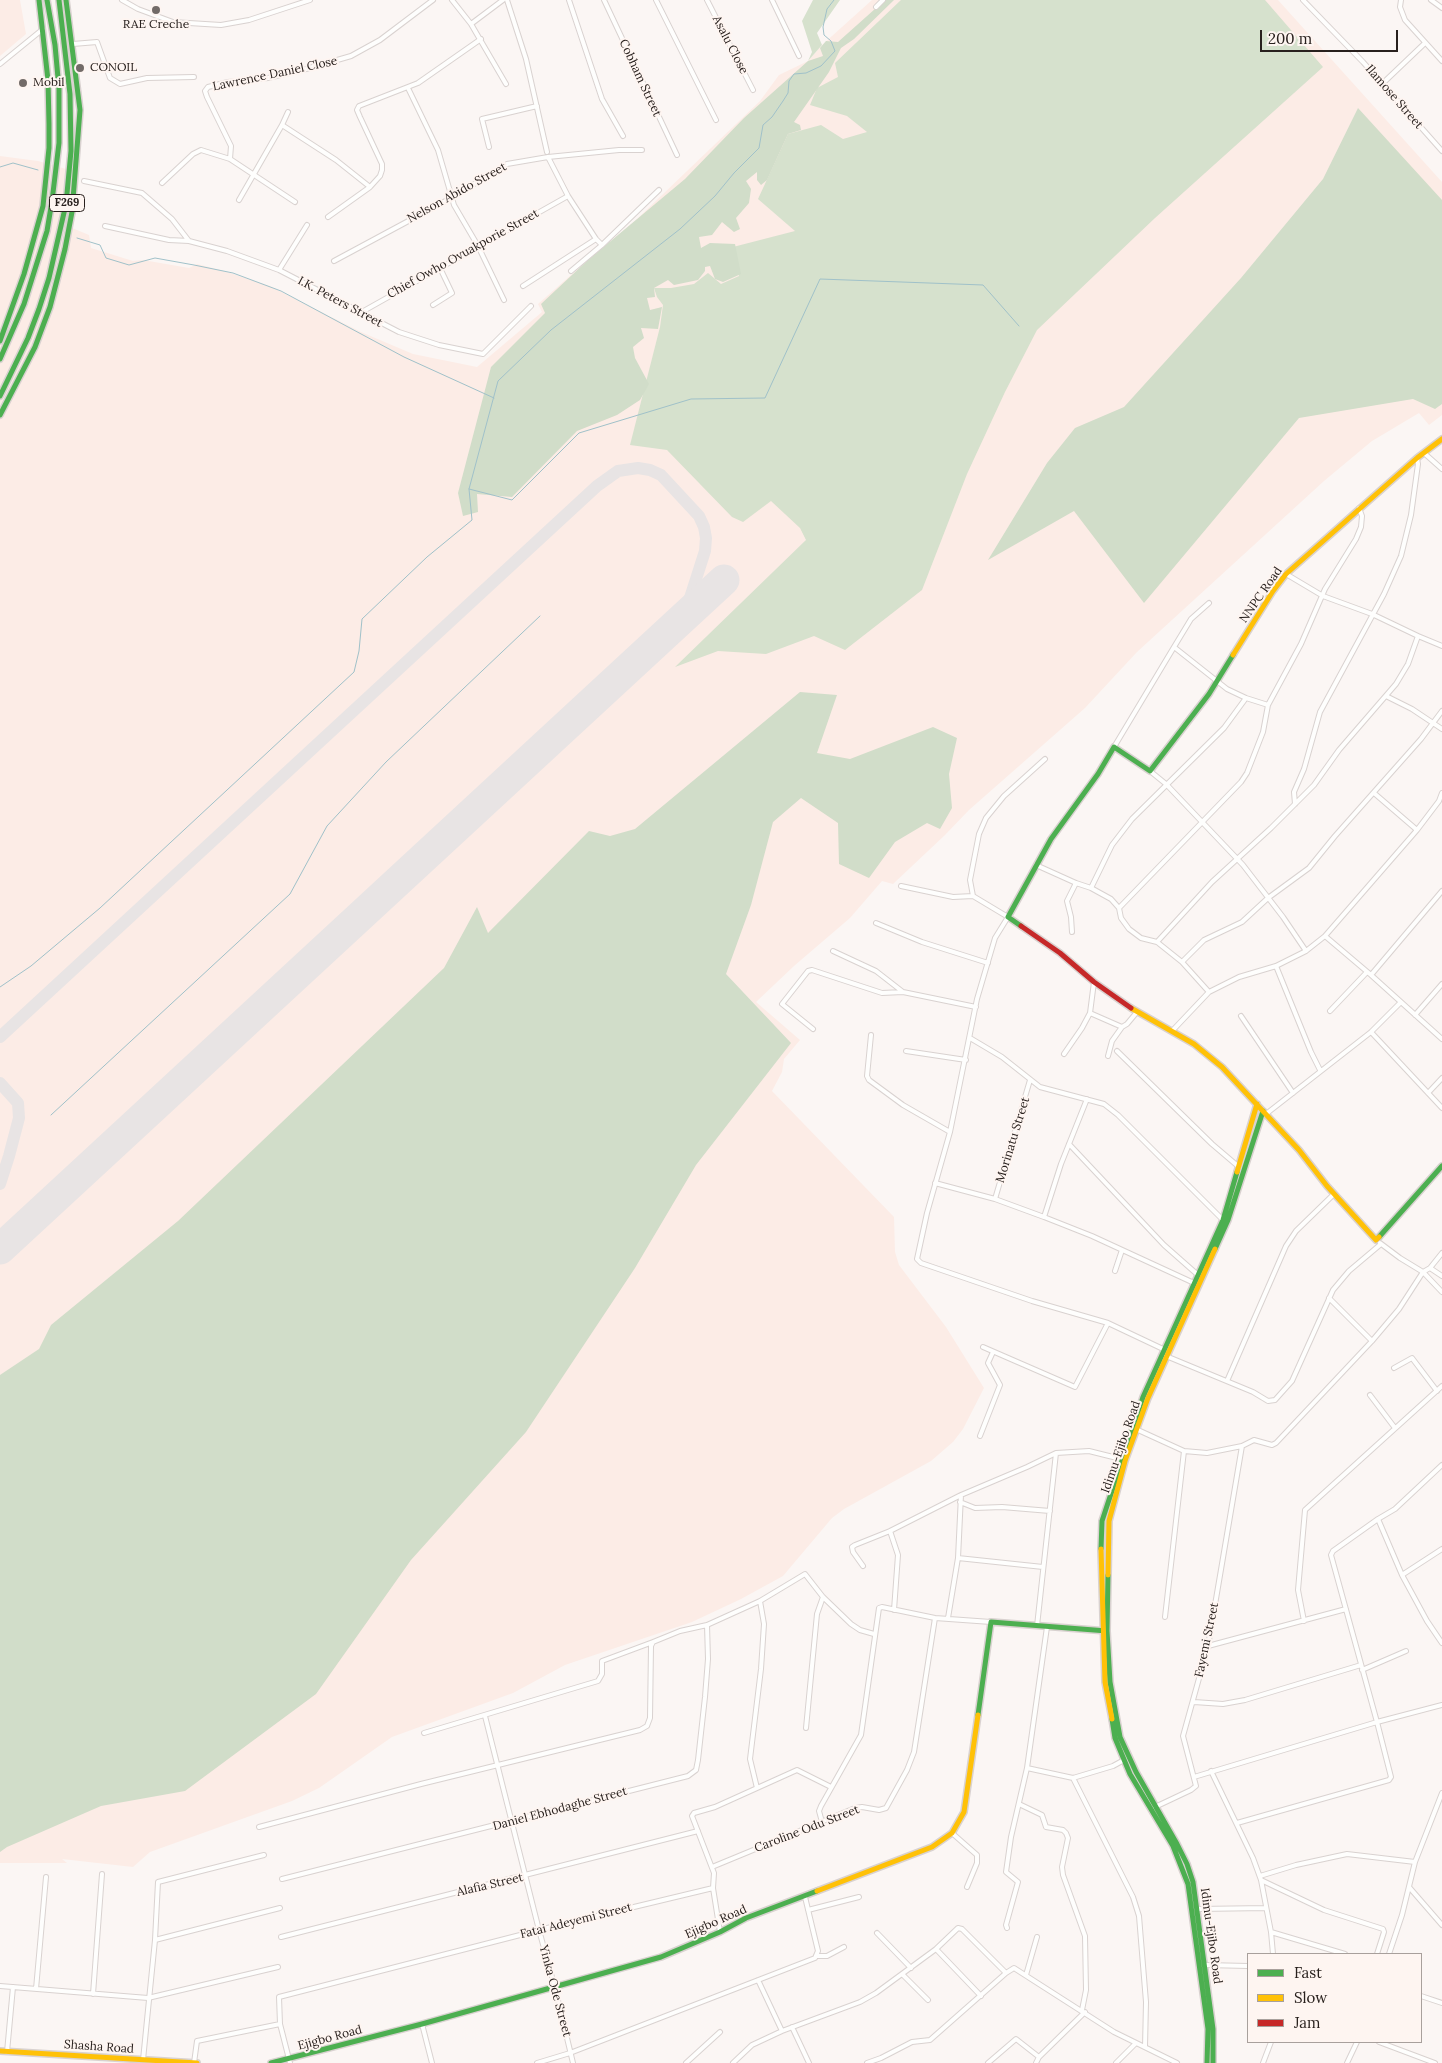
<!DOCTYPE html>
<style>
body{margin:0}
#map{position:relative;width:1442px;height:2063px;overflow:hidden;background:#fbf6f4;font-family:Lora,serif}
canvas{display:block}
.legend{position:absolute;left:1247px;top:1953px;width:175px;height:90px;box-sizing:border-box;background:#fef5f1;border:1px solid #a8a09c;margin:0;padding:6px 9px;list-style:none;font-size:15px;color:#28201d}
.legend li{display:flex;align-items:center;gap:10px;height:25px}
.legend b{width:25px;border:1px solid #a8a09c}
.scale{position:absolute;left:1260px;top:30px;width:138px;height:22px;box-sizing:border-box;border:2px solid #28201d;border-top:0;padding-left:6px;font-size:15px;line-height:18px;white-space:nowrap;color:#28201d;-webkit-text-stroke:4px #fef5f1;paint-order:stroke}
</style>
<div id="map">
<canvas width="1442" height="2063"></canvas>
<ul class="legend">
<li><b style="height:6px;background:#4caf50"></b>Fast</li>
<li><b style="height:6px;background:#ffc107"></b>Slow</li>
<li><b style="height:6px;background:#c62828"></b>Jam</li>
</ul>
<div class="scale">200 m</div>
</div>
<script>
const ctx = document.querySelector('canvas').getContext('2d');
ctx.lineJoin = 'round';
function fill(path, color) { ctx.fillStyle = color; ctx.fill(path, 'evenodd'); }
const poly = rows => new Path2D(rows.map(r => 'M' + r).join(''));
function stroke(path, color, width, dash) { ctx.strokeStyle = color; ctx.lineWidth = width; ctx.lineCap = dash ? 'butt' : 'round'; ctx.setLineDash(dash || []); ctx.stroke(path); }
function drawText(font, color, halo, rows, align = 'center') {
  ctx.font = font + ' Lora,serif'; ctx.lineWidth = 4; ctx.setLineDash([]); ctx.textBaseline = 'middle'; ctx.strokeStyle = halo; ctx.fillStyle = color; for (const [text, x, y, turn = 0] of rows) {
    ctx.save(); ctx.translate(x, y); ctx.rotate((+turn || 0) * Math.PI / 180); ctx.textAlign = isNaN(turn) ? turn : align; if (halo) ctx.strokeText(text, 0, 0); ctx.fillText(text, 0, 0); ctx.restore();
  }
}
fill(poly([
 [0,0,20,0,26,34,0,56],
 [872,0,1278,0,1442,182,1442,415,1429,425,1419,413,1372,441,1324,481,1137,652,1085,708,969,810,945,835,893,884,882,881,850,918,794,966,756,1002,800,1040,784,1059,782,1072,772,1091,894,1217,895,1252,899,1265,946,1327,984,1388,963,1429,953,1442,931,1461,844,1509,832,1518,783,1576,741,1599,692,1622,565,1665,513,1693,392,1737,319,1788,292,1801,150,1852,133,1867,62,1859,67,1863,0,1863,0,156,38,161,73,171,65,225,89,235,91,248,133,261,143,260,189,268,197,264,224,271,270,286,361,332,413,354,477,367,542,312,538,304,588,260,637,219,760,101,779,75,808,61,822,45]
]), '#fcece6');
fill(poly([
 [813,0,840,0,817,33,822,45,808,61,812,52,802,21],
 [901,0,1265,0,1323,67,1155,218,1037,330,1005,392,967,474,922,590,845,650,814,636,766,654,718,651,675,667,806,540,800,528,771,501,743,522,732,517,667,450,630,445,660,327,663,305,657,297,654,288,671,288,694,284,708,273,721,284,739,276,733,247,795,231,758,199,788,134,821,125,843,139,867,132,847,116,810,105,817,88,838,77,835,63]
]), '#d6e1cd');
fill(poly([
 [885,0,894,0,854,39,841,48,829,72,794,122,800,125,801,130,788,134,767,180,761,185,757,180,757,172,746,181,751,189,749,203,736,218,740,229,734,232,722,222,712,235,699,237,701,248,710,243,735,244,741,274,723,282,715,279,710,266,705,267,705,271,698,280,674,285,668,280,654,288,655,297,647,298,650,310,662,307,658,329,641,328,644,338,633,347,635,358,649,384,640,400,617,415,577,431,512,497,477,494,478,512,463,516,458,493,491,367,545,313,541,304,588,260,685,179,744,118,808,61,823,56,820,48,826,41,838,42],
 [1358,108,1442,200,1442,404,1435,409,1413,399,1299,418,1144,603,1074,511,988,560,1047,463,1075,428,1124,407,1241,278,1323,179],
 [800,692,837,695,817,753,850,759,933,727,957,738,949,774,952,808,940,829,927,823,895,842,869,878,839,864,838,823,801,798,773,822,751,905,726,974,791,1043,696,1165,635,1268,526,1432,411,1560,316,1694,185,1791,101,1806,7,1847,0,1852,0,1375,39,1349,51,1325,178,1221,444,968,477,907,488,933,589,831,610,836,635,829]
]), '#d1ddc9');
stroke(poly([
 [0,167,13,163,38,170],
 [77,238,100,245,106,258,129,265,155,258,194,265,233,273,281,291,404,357,494,398],
 [469,489,512,500,579,433,691,399,765,398,820,279,983,285,1019,326],
 [0,987,31,966,100,908,354,672,359,651,362,619,427,557,472,520,469,489,498,381,551,330,680,229,715,196,734,173,759,148,763,125,772,117,783,101,788,93,789,81,794,74,806,73,821,66,835,51,831,41,824,35,823,27,827,9,834,0],
 [51,1115,290,894,327,826,386,762,540,616]
]), '#a0c1c9', 1);
stroke(poly([
 [0,1037,597,486,618,471,638,468,650,470,661,475,699,516,704,527,706,538,705,551,688,604,677,625],
 [0,1083,18,1103,19,1118,9,1156,0,1184]
]), '#e8e4e4', 12);
stroke(poly([
 [0,1249,724,580]
]), '#e8e4e4', 31);
const street = poly([
 [122,0,138,9,173,22,221,25,249,20,310,0],
 [452,0,471,24,503,0],
 [507,0,526,59,547,152],
 [569,0,602,99,623,136],
 [604,0,677,155],
 [656,0,716,120],
 [707,0,753,90],
 [772,0,799,56],
 [1303,0,1363,62,1442,151],
 [1401,0,1400,7,1405,20,1442,61],
 [1431,0,1442,8],
 [876,7,883,0],
 [471,24,506,84],
 [73,44,97,42,110,78,120,84,147,78,194,77],
 [0,64,43,29],
 [1382,84,1425,43],
 [408,88,438,150,454,205,478,246,504,300],
 [282,125,336,160,370,187],
 [489,147,482,119,537,106],
 [548,157,568,196,596,239,602,245,659,190],
 [230,159,231,146,207,97,205,91,208,87,228,82,268,78,306,69,351,56,380,40,433,0],
 [84,181,142,193,172,219,189,241,227,251,279,270,399,332,439,345,483,354,531,306],
 [162,183,193,154,201,150,230,159,295,202],
 [239,200,282,125,288,112],
 [328,217,370,187,380,176,382,170,382,164,360,117,357,110,359,106,418,83,481,39],
 [105,226,169,240,189,241],
 [334,261,453,197,507,164,548,157,619,150,642,150],
 [279,270,307,225],
 [571,271,602,245],
 [523,286,596,239],
 [433,305,452,293,440,268],
 [360,313,568,196],
 [1424,453,1442,469],
 [1418,636,1442,646],
 [1174,647,1191,619,1209,603],
 [1386,696,1412,709,1442,729],
 [1114,747,1174,647,1227,689,1246,698,1268,705],
 [1150,771,1166,784,1243,865,1283,917,1306,951],
 [1374,793,1417,830],
 [1295,804,1294,792,1304,769,1320,712,1384,594,1401,556,1411,515,1418,464,1417,458],
 [1036,865,1076,883,1091,888,1112,845,1132,819,1224,728,1246,698],
 [901,886,953,897,973,896,1008,917,995,938,977,999,950,1132,927,1213,917,1259,921,1263,1032,1301,1108,1323,1163,1349],
 [1091,888,1111,899,1119,908,1121,918,1129,929,1141,938,1157,942,1182,962],
 [973,896,970,880,979,834,986,818,1004,796,1045,759],
 [1119,908,1241,782,1247,773,1263,732,1268,705,1301,644,1325,589,1356,539,1361,527,1362,516,1359,508],
 [876,923,922,942,988,963],
 [1072,932,1071,917,1067,901,1076,883],
 [1325,936,1417,830,1439,801,1442,793],
 [1157,942,1212,882,1271,828,1314,785,1339,750,1396,684,1408,664,1418,636,1372,614,1323,596,1286,574],
 [833,951,876,971,903,992],
 [1276,966,1311,1052,1320,1070],
 [1371,975,1442,891],
 [1209,992,1182,962,1204,940,1242,922,1268,898,1309,868,1335,836,1421,739,1442,711],
 [1330,1011,1367,972],
 [1090,1013,1122,1027,1127,1024,1137,1012],
 [1415,1015,1442,984],
 [1241,1016,1293,1093],
 [813,1029,782,1004,808,971,812,970,882,993,903,992,976,1007],
 [1173,1030,1209,992,1239,977,1276,966,1306,951,1325,936,1371,975,1442,1039],
 [1371,1032,1442,1108],
 [871,1035,867,1076,869,1080,903,1105,950,1132],
 [970,1038,1002,1057,1040,1087,1104,1104,1118,1115,1223,1220],
 [906,1051,966,1060],
 [1117,1051,1212,1144,1239,1167],
 [1064,1054,1082,1028,1090,1013,1094,982],
 [1108,1056,1112,1041,1122,1027],
 [1428,1093,1442,1078],
 [1266,1114,1371,1032,1401,1002],
 [1069,1144,1164,1245,1198,1275],
 [935,1183,995,1199,1044,1217,1092,1236,1194,1283],
 [995,1199,1030,1080],
 [1044,1217,1061,1164,1087,1099],
 [1380,1243,1400,1258,1423,1272,1442,1292],
 [1430,1268,1442,1253],
 [1115,1271,1122,1250],
 [1329,1298,1372,1341],
 [983,1347,1075,1387,1108,1323],
 [1166,1356,1253,1392,1268,1401,1275,1400,1292,1381,1333,1290,1349,1271,1381,1244],
 [1394,1368,1412,1358,1437,1391],
 [1227,1381,1286,1246,1296,1231,1334,1194],
 [1370,1395,1395,1428],
 [1138,1430,1184,1451],
 [980,1436,1000,1385,988,1363,993,1352],
 [960,1502,975,1508,1002,1507,1050,1511],
 [1378,1519,1402,1575,1427,1621,1442,1643],
 [890,1531,898,1555,894,1610],
 [958,1558,1043,1567],
 [863,1566,853,1552,852,1547,855,1545,890,1531,961,1495,1027,1467,1056,1453,1089,1451,1121,1459],
 [1402,1575,1442,1549],
 [760,1601,805,1574,823,1597,851,1624,860,1630,874,1634],
 [1165,1617,1184,1451,1207,1453,1242,1446,1254,1440,1272,1445,1276,1443,1372,1341,1399,1309,1423,1272,1430,1268,1442,1276],
 [948,1618,958,1558,961,1495],
 [1304,1621,1298,1590,1305,1510,1442,1386],
 [1037,1626,1056,1453],
 [1208,1646,1346,1609],
 [1362,1670,1406,1651],
 [1194,1702,1223,1704,1245,1700,1361,1665],
 [485,1716,539,1930,555,1988,573,2063],
 [806,1728,817,1614,823,1597],
 [424,1733,598,1681,602,1674,602,1661,653,1642],
 [1027,1768,1073,1778,1113,1766,1124,1760],
 [1211,1771,1253,1858,1261,1880,1271,1932,1273,1954],
 [1194,1777,1377,1722,1442,1705],
 [1073,1778,1133,1897,1139,1916,1146,2002,1145,2047],
 [1019,1804,1042,1815,1046,1827,1063,1830,1066,1833,1068,1838,1062,1867,1063,1875,1085,1936,1086,1990,1082,2010],
 [1155,1807,1191,1790,1196,1786,1183,1736,1208,1646,1242,1446],
 [822,1822,819,1811,821,1806,861,1735,879,1608,882,1607,935,1618,991,1622],
 [1237,1823,1389,1780,1391,1777,1377,1722,1331,1555,1333,1551,1378,1519,1395,1509,1442,1465],
 [259,1827,421,1784,640,1730,647,1726,650,1718,651,1646,653,1642,680,1631,707,1625,760,1601,764,1624,761,1669,750,1759,757,1788],
 [952,1833,977,1855,977,1863,967,1887],
 [712,1867,855,1808,862,1807,879,1810,886,1808,907,1770,914,1752,935,1618],
 [1260,1876,1296,1865,1347,1854,1415,1862],
 [282,1879,688,1776,696,1770,698,1760,705,1697,708,1659,707,1625],
 [1261,1880,1324,1910,1383,1929,1384,1932,1377,1954],
 [1409,1887,1442,1925],
 [1198,1909,1266,1908],
 [808,1910,859,1897],
 [1007,1928,1006,1925,1018,1882,1006,1872,1011,1837,1027,1768,1047,1627],
 [720,1932,713,1888,714,1873,692,1816,694,1813,715,1807,797,1770,831,1787],
 [1271,1932,1345,1954],
 [877,1933,911,1968],
 [281,1937,698,1831],
 [155,1940,280,1908],
 [936,1949,981,1996],
 [1389,1954,1402,1915,1415,1862,1442,1793],
 [817,1956,827,1956,844,1947],
 [1206,1965,1248,1966],
 [903,1975,928,2000],
 [1026,1975,1037,1937],
 [758,1980,782,2031],
 [0,1986,148,1998,278,1967],
 [36,1989,46,1877],
 [93,1994,102,1874],
 [1421,1996,1442,2003],
 [422,2024,432,2063],
 [792,2027,809,2063],
 [1379,2042,1435,2063],
 [7,2052,13,1987],
 [143,2060,155,1940,158,1882,264,1855],
 [194,2063,197,2041,280,2024],
 [290,2063,280,2024,279,1997,559,1925,713,1888],
 [537,2063,570,2053,815,1958,818,1951,805,1897],
 [686,2063,720,2032],
 [733,2063,752,2045,782,2031,860,2002,876,1993,936,1949,958,1928,962,1929,1006,1973],
 [867,2063,881,2058,912,2042,930,2040,1006,1973,1014,1968,1114,2032,1177,2063],
 [988,2063,1016,2039,1039,2057],
 [1036,2063,1039,2057,1085,2012],
 [1116,2063,1136,2043],
 [1263,2063,1271,2042],
 [1347,2063,1357,2042]
]);
const fast = poly([
 [0,341,24,274,43,206,49,148,49,124,48,80,39,0],
 [0,359,24,304,47,231,52,201,59,143,59,89,55,45,47,0],
 [0,396,28,338,39,309,49,278,66,204,71,151,70,94,59,0],
 [0,415,35,347,50,307,65,249,72,212,80,110,66,0],
 [1021,926,1008,917,1051,839,1098,774,1114,747,1150,771,1209,694,1233,655],
 [1379,1237,1442,1166],
 [1215,1249,1228,1220,1263,1111],
 [1101,1549,1102,1521,1143,1397,1223,1220,1237,1172],
 [1108,1575,1107,1631,1110,1682,1120,1737,1136,1772,1177,1844,1187,1864,1193,1882,1213,2029,1213,2063],
 [978,1715,991,1622,1107,1631],
 [1112,1719,1115,1738,1130,1774,1173,1846,1188,1884,1208,2029,1207,2063],
 [271,2063,422,2024,661,1957,720,1932,746,1918,817,1891]
]);
const slow = poly([
 [1233,655,1273,591,1286,574,1417,458,1442,439],
 [1131,1008,1194,1044,1222,1067,1299,1150,1327,1186,1376,1240,1379,1237],
 [1237,1172,1257,1104],
 [1101,1549,1105,1682,1112,1719],
 [1108,1575,1109,1521,1125,1461,1148,1398,1215,1249],
 [817,1891,932,1847,952,1833,964,1812,978,1715],
 [0,2051,197,2063]
]);
const jam = poly([
 [1021,926,1060,953,1094,982,1131,1008]
]);
stroke(street, '#d9d2d0', 6);
stroke(fast, '#d9d2d0', 8);
stroke(slow, '#d9d2d0', 8);
stroke(jam, '#d9d2d0', 8);
stroke(street, '#fefefd', 4);
stroke(fast, '#4caf50', 5);
stroke(slow, '#ffc107', 5);
stroke(jam, '#c62828', 5);
for (const [x, y, r, color] of [
 [156,10,5,"#726b68"],
 [80,68,5,"#726b68"],
 [23,83,5,"#726b68"]
]) { const dot = new Path2D(); dot.arc(x, y, r, 0, 2 * Math.PI); ctx.fillStyle = color; ctx.fill(dot); stroke(dot, '#fef5f1', 2); }
for (const [x, y, w] of [
 [67,203,35]
]) { const box = new Path2D(); box.roundRect(x - w / 2, y - 8.5, w, 17, 4); ctx.fillStyle = '#fef5f1'; ctx.fill(box); stroke(box, '#28201d', 1); }
drawText('bold 11px', '#28201d', null, [
 ["F269",67,203]
]);
drawText('12px', '#28201d', '#fef5f1', [
 ["RAE Creche",156,25,"center"],
 ["CONOIL",90,68],
 ["Mobil",33,83]
], 'left');
drawText('12px', '#28201d', '#fef5f1', [
 ["Asalu Close",730,45,63],
 ["Lawrence Daniel Close",275,74,-12],
 ["Cobham Street",640,78,65],
 ["Ilamose Street",1394,97,49],
 ["Nelson Abido Street",457,193,-29],
 ["Chief Owho Ovuakporie Street",463,254,-29],
 ["I.K. Peters Street",340,302,28],
 ["NNPC Road",1261,595,-55],
 ["Morinatu Street",1013,1140,-73],
 ["Idimu-Ejibo Road",1121,1447,-71],
 ["Fayemi Street",1207,1640,-78],
 ["Daniel Ebhodaghe Street",560,1809,-15],
 ["Caroline Odu Street",807,1829,-21],
 ["Alafia Street",490,1885,-13],
 ["Fatai Adeyemi Street",576,1921,-14],
 ["Ejigbo Road",716,1922,-24],
 ["Idimu-Ejibo Road",1211,1936,82],
 ["Yinka Ode Street",555,1991,75],
 ["Ejigbo Road",330,2038,-15],
 ["Shasha Road",99,2047,4]
]);
</script>
